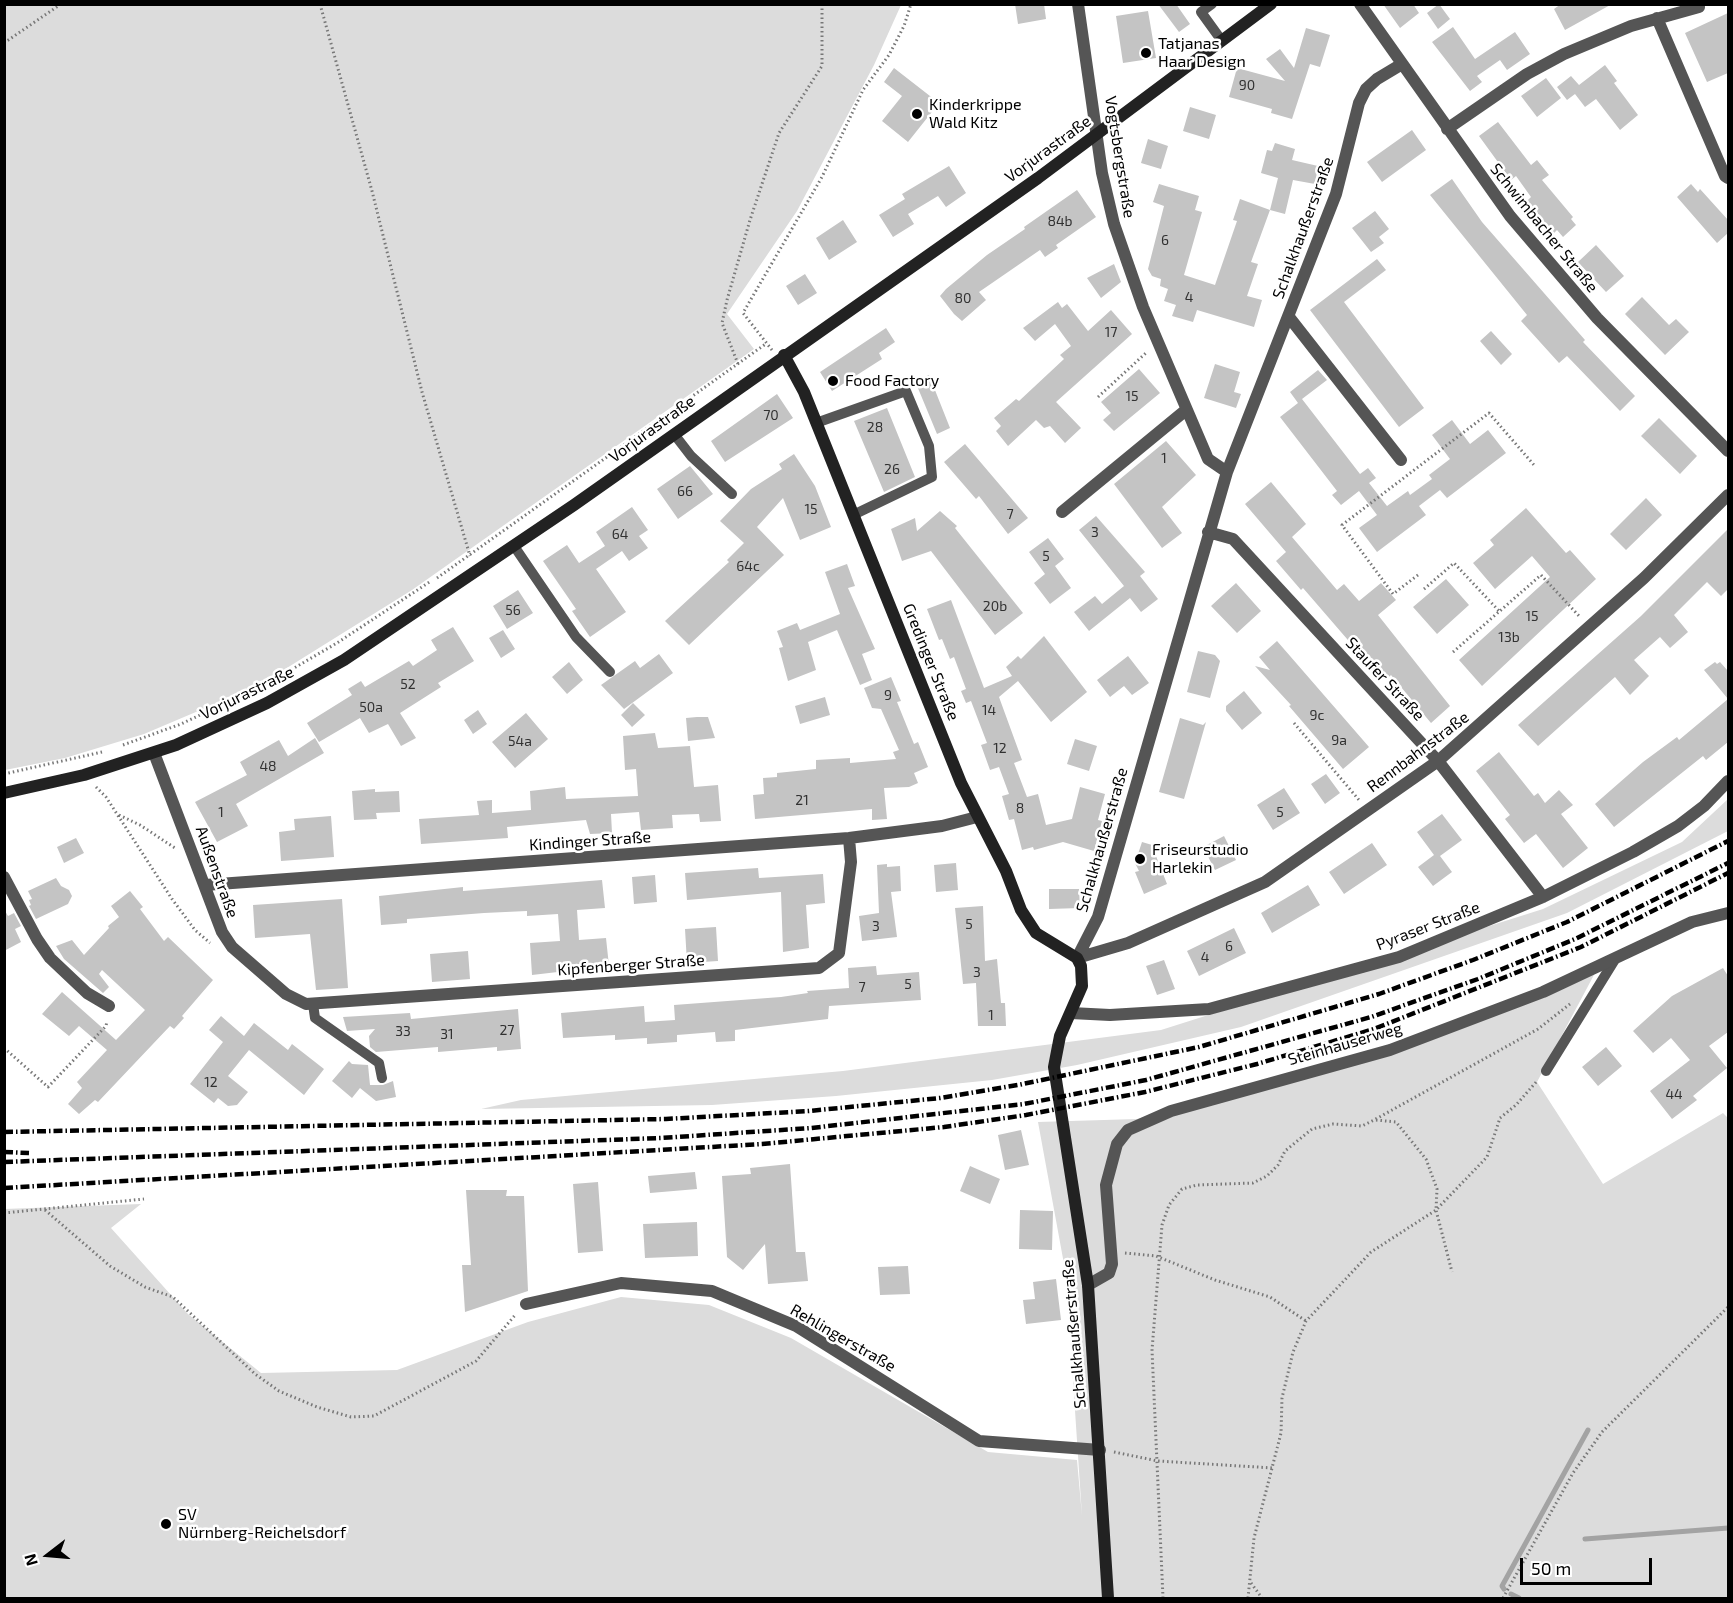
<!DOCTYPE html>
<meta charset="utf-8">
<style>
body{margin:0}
#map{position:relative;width:1733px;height:1603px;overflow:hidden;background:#fff;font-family:"Exo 2",sans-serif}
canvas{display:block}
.frame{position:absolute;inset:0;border:6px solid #000;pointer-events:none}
.north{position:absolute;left:18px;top:1525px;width:60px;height:60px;-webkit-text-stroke:4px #fff;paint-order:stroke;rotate:254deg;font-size:16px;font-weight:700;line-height:24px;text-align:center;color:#000}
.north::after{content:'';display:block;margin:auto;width:21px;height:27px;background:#000;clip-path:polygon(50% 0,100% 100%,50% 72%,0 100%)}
.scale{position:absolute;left:1520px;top:1558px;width:132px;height:27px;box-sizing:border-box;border:3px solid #000;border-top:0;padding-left:8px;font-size:18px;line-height:21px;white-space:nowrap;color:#000;-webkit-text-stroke:4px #fff;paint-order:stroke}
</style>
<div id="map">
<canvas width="1733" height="1603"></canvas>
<div class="frame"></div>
<div class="north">N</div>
<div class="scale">50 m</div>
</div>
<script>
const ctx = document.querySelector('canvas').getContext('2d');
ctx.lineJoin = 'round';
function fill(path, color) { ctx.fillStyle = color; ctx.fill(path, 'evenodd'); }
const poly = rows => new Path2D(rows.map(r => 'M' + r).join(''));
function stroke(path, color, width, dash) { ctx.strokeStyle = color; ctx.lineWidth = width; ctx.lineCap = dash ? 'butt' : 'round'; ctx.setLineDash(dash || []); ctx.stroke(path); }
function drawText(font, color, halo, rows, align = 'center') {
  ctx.font = font + ' "Exo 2",sans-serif'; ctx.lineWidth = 5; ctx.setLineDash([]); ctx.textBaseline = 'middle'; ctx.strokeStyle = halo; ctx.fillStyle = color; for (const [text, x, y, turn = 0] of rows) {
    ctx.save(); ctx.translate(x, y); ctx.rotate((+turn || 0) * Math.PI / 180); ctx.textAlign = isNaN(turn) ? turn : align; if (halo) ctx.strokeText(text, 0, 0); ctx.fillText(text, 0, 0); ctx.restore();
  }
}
fill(poly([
 [5,4,901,4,901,5,874,65,797,211,727,314,754,349,412,590,282,671,236,695,144,734,65,758,5,770],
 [1728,799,1728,831,1567,913,1241,1027,1077,1065,992,1080,836,1096,712,1105,481,1109,521,1100,843,1071,1161,1030,1543,909,1682,842],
 [1595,973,1537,1082,1603,1184,1723,1113,1728,1118,1728,1598,5,1598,4,1209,141,1204,111,1228,188,1314,261,1373,397,1370,528,1322,621,1297,709,1305,791,1338,988,1452,1077,1460,1082,1516,1066,1275,1038,1122,1137,1119,1326,1067]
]), '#dcdcdc');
stroke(poly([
 [1585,1539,1728,1528],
 [1504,1589,1502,1586,1588,1430],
 [1511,1594,1519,1598]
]), '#a3a3a3', 5);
fill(poly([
 [1015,4,1044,4,1046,19,1018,24],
 [1158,4,1176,4,1190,24,1179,32],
 [1383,4,1413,4,1419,13,1400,28],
 [1439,4,1450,19,1438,29,1427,13],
 [1561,4,1612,4,1565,30,1554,9],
 [1148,11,1156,58,1123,63,1116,16],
 [1728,13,1728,73,1707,82,1685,33],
 [1453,27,1475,59,1515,32,1530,54,1507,70,1500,60,1477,76,1482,82,1470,91,1432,42],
 [1306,28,1330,35,1320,67,1310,64,1292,119,1271,113,1272,109,1229,97,1237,68,1285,81,1266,59,1280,49,1294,68],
 [1605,65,1617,81,1614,83,1638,115,1620,130,1596,99,1585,107,1575,94,1567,100,1557,87,1571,76,1579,85],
 [894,68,939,103,908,142,882,121,902,96,884,82],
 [1546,78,1561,98,1537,117,1521,96],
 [1190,107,1216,115,1209,139,1183,131],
 [1498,122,1531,165,1537,160,1549,175,1542,180,1573,217,1571,219,1576,225,1563,237,1557,230,1554,233,1527,201,1531,197,1516,176,1511,180,1479,136],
 [1412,130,1426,150,1382,182,1367,162],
 [1148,139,1168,146,1161,169,1141,163],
 [1275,143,1295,149,1292,160,1318,166,1315,184,1293,180,1285,214,1270,210,1278,178,1261,173,1267,150,1272,151],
 [949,166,966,193,946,207,938,196,908,214,914,224,893,237,879,215,905,199,902,194],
 [1452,179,1482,222,1585,340,1583,342,1635,396,1620,411,1567,356,1559,363,1521,321,1527,315,1430,195],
 [1159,184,1199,196,1195,210,1202,212,1184,275,1215,285,1237,221,1233,220,1240,199,1270,210,1251,262,1258,264,1247,296,1262,300,1254,327,1197,310,1193,322,1172,316,1176,305,1164,301,1168,289,1160,286,1161,279,1152,276,1148,269,1164,206,1153,202],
 [1691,184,1698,192,1700,189,1728,220,1728,233,1717,243,1677,197],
 [1077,190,1096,217,1056,245,1058,248,1045,257,1040,250,979,292,986,300,962,321,954,314,940,296,946,289,987,255,1025,229,1024,227],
 [1375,211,1389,229,1379,237,1384,243,1371,252,1352,228],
 [843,220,857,242,829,260,816,238],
 [1596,245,1624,276,1606,292,1578,262],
 [1377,259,1386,270,1344,302,1424,408,1399,427,1310,310],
 [1114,264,1121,282,1101,298,1087,278],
 [805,274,817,293,798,305,786,286],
 [1642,297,1669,325,1676,319,1689,332,1665,355,1625,314],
 [1058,302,1062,308,1067,304,1088,331,1111,310,1132,334,1056,402,1081,428,1065,443,1050,426,1044,428,1036,420,1008,446,996,431,1001,426,994,418,1016,399,1019,401,1064,359,1060,355,1071,346,1055,324,1035,341,1023,328],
 [886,328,895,342,879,353,882,359,832,391,820,372],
 [1491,331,1512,354,1501,365,1480,341],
 [1215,364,1240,372,1234,392,1241,394,1236,408,1204,398],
 [1139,369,1160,393,1114,431,1103,420,1111,413,1101,402],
 [1318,370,1327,380,1302,399,1360,474,1368,468,1376,478,1369,483,1387,506,1408,491,1410,495,1432,479,1429,475,1450,459,1432,435,1452,420,1470,444,1488,430,1506,453,1447,498,1440,490,1419,506,1426,515,1377,552,1359,528,1377,515,1359,491,1341,505,1332,495,1337,491,1280,417,1298,403,1290,392],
 [929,375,950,428,937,434,915,381],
 [777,394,793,418,725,462,711,441],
 [887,408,915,477,884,492,854,421],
 [1659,418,1697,456,1680,474,1641,436],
 [1166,441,1196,475,1162,507,1182,533,1162,548,1114,484],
 [965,444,1028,518,1008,534,979,496,976,499,944,462],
 [794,454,815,486,831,527,800,540,783,498,757,527,784,555,689,645,665,621,729,562,727,560,744,543,720,521,751,489,782,469,779,464],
 [690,466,713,494,678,519,657,489],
 [1271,482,1306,524,1292,537,1337,590,1344,584,1359,601,1381,583,1396,600,1378,615,1450,706,1431,723,1391,675,1386,680,1377,673,1369,663,1369,655,1360,654,1303,588,1301,590,1276,561,1286,552,1245,504],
 [1646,498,1662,515,1626,550,1610,534],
 [632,507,648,530,639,536,648,548,629,561,622,551,596,569,626,612,590,637,572,611,576,609,543,561,567,545,579,563,605,546,596,532],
 [1526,508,1566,553,1570,550,1596,579,1482,686,1459,660,1550,577,1532,556,1495,589,1473,563,1494,545,1490,540],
 [940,511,957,526,955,528,1023,613,995,635,931,551,902,561,891,529,915,518,917,531],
 [1096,516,1145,572,1140,576,1158,599,1141,612,1130,598,1089,631,1074,612,1095,596,1102,604,1124,586,1079,530],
 [1728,529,1728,589,1721,596,1707,582,1674,615,1688,632,1670,648,1660,637,1634,660,1649,676,1630,695,1615,677,1538,746,1518,725,1641,616],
 [1048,538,1064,559,1055,566,1071,588,1050,604,1034,583,1045,574,1029,552],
 [847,564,855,586,848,588,875,649,862,654,872,680,860,685,837,630,808,642,816,670,788,681,779,648,783,647,777,631,797,623,800,630,840,614,825,572],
 [1446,579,1469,605,1437,634,1413,607],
 [1236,583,1261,611,1237,633,1211,606],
 [518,590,533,613,507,629,493,606],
 [951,600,984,688,1012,676,1006,667,1018,656,1021,659,1044,636,1087,692,1051,722,1018,681,999,697,1022,760,1014,763,1027,797,1038,794,1046,825,1072,819,1080,787,1105,794,1098,820,1102,821,1094,851,1063,842,1034,850,1033,847,1022,850,1014,819,1009,820,1002,796,1009,794,999,767,990,770,981,745,987,743,971,701,966,703,961,691,966,689,954,657,950,659,942,639,939,640,927,609],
 [453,627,474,661,438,683,441,687,400,713,416,738,401,746,388,724,369,733,360,718,319,742,307,723,352,695,348,689,361,681,365,687,409,661,413,666,437,650,431,640],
 [503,630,515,649,501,658,489,638],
 [1277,641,1369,747,1343,769,1289,706,1291,705,1255,666,1270,670,1259,657],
 [1198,651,1215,655,1220,661,1210,698,1187,692],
 [659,654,673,673,624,709,601,685,635,661,640,668],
 [1128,656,1149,683,1132,695,1124,686,1110,697,1097,680],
 [569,662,583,680,567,694,552,677],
 [1715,662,1717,664,1720,662,1728,671,1728,742,1706,760,1703,756,1614,827,1595,804,1643,762,1677,737,1679,740,1728,699,1704,670],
 [891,677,901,701,897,702,914,744,918,742,928,767,914,773,918,783,909,787,884,788,887,819,872,820,872,809,755,819,753,795,764,794,763,778,777,777,777,773,816,769,816,760,850,758,850,763,896,759,893,752,899,750,881,709,872,708,864,688],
 [1244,691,1262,713,1242,730,1226,711,1226,706],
 [825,697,830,715,800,724,795,706],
 [633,703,645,715,632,727,621,715],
 [478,710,487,724,473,734,464,720],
 [526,713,548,739,515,768,492,742],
 [697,717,708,717,715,738,688,741,686,718],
 [1180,718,1203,725,1206,722,1184,799,1159,792],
 [655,733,658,748,690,746,694,787,718,785,721,821,700,822,699,814,672,815,673,828,641,830,639,812,611,814,612,833,590,834,586,820,507,827,508,838,421,844,419,819,479,815,477,801,492,800,492,813,531,810,530,791,565,787,566,799,638,796,636,769,625,770,623,736],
 [315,738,324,753,236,804,248,826,217,842,195,802,247,775,240,762,279,740,288,756],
 [1075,739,1097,746,1089,771,1067,764],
 [1499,752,1534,796,1538,793,1545,803,1559,790,1573,805,1561,814,1588,848,1563,868,1536,834,1524,843,1505,819,1510,815,1476,771],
 [1326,774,1340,793,1325,804,1311,784],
 [1284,788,1300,813,1273,830,1257,805],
 [375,789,375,792,399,791,400,812,376,813,377,819,354,820,352,791],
 [1442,814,1462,840,1440,856,1452,872,1433,886,1418,867,1434,855,1417,832],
 [331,816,334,857,281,861,279,832,295,830,294,819],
 [1224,836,1236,860,1215,870,1203,847],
 [76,838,84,853,64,863,57,847],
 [1142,842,1159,847,1156,856,1167,884,1144,894,1135,872,1139,871,1135,863],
 [1372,843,1387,865,1344,894,1329,872],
 [956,863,958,890,936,892,934,865],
 [887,864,887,867,900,866,901,891,891,892,897,937,862,941,859,916,879,913,877,865],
 [758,868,759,878,823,874,825,903,806,905,809,948,783,952,781,892,687,900,685,873],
 [655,875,657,902,634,904,632,877],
 [56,878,61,886,69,890,72,896,68,904,36,919,29,906,31,905,29,900,32,899,28,891],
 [602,880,605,908,577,910,579,940,606,938,609,966,532,975,530,943,560,941,558,914,527,916,527,911,484,913,407,919,407,923,381,925,379,896,463,887,463,891],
 [1308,885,1320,905,1272,933,1261,913],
 [1049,889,1079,889,1080,908,1049,909],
 [130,891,143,907,140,909,164,941,168,937,213,980,182,1016,184,1018,174,1029,170,1026,98,1102,95,1100,79,1114,68,1104,82,1088,77,1082,107,1050,79,1026,69,1036,42,1014,62,992,116,1040,145,1010,102,970,99,974,109,987,103,993,64,959,56,946,72,940,84,955,109,928,108,926,119,917,111,906],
 [342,899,348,988,316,990,310,934,255,938,253,905],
 [983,906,985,961,997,959,1001,1003,1005,1003,1006,1026,978,1026,976,983,963,984,955,908],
 [4,909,8,916,14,913,21,926,15,929,21,942,4,951],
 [716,927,718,961,687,963,685,929],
 [1234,928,1246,953,1199,976,1187,951],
 [468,951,470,979,432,982,430,954],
 [1164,960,1175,989,1157,995,1146,966],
 [876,966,877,975,919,972,921,1000,829,1006,828,1019,735,1030,735,1041,716,1042,715,1032,677,1035,677,1042,647,1044,647,1038,615,1040,615,1035,563,1038,561,1013,644,1006,645,1022,675,1020,674,1005,781,997,808,993,807,991,849,988,848,968],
 [1723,968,1728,976,1728,1032,1709,1046,1727,1068,1693,1096,1697,1100,1672,1119,1650,1091,1690,1060,1671,1038,1653,1053,1633,1031,1672,996],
 [518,1009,521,1049,497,1051,497,1047,438,1052,438,1047,376,1052,370,1047,369,1036,375,1029,347,1031,343,1017,410,1013,411,1019],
 [221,1016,244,1036,254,1023,288,1050,292,1044,324,1069,304,1095,249,1050,228,1076,248,1092,237,1105,228,1106,218,1098,214,1103,190,1084,223,1042,209,1030],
 [1606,1047,1622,1066,1598,1086,1582,1067],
 [349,1061,352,1064,368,1065,370,1085,383,1085,393,1081,396,1097,376,1101,360,1088,352,1098,332,1081],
 [1021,1130,1029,1165,1005,1170,998,1135],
 [790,1164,796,1252,805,1252,808,1281,768,1284,765,1244,743,1270,727,1257,722,1176,751,1174,750,1168],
 [970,1166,1000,1179,990,1204,960,1191],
 [695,1172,697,1189,650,1193,648,1176],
 [598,1182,603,1251,578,1253,573,1184],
 [466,1190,507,1190,506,1196,524,1196,528,1291,465,1312,462,1265,471,1265],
 [1020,1210,1053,1211,1052,1250,1019,1249],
 [697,1222,698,1256,645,1258,643,1224],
 [908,1266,910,1294,880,1295,878,1267],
 [1056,1279,1061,1320,1026,1324,1023,1300,1035,1299,1033,1282]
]), '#c4c4c4');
stroke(poly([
 [320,4,372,191,422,392,470,556],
 [4,43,61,4],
 [772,350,743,313,822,177,863,90,889,55,904,26,911,4],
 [738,364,722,323,727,300,750,220,779,133,822,66,822,4],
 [1098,397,1147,352],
 [1418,575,1393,594,1342,525,1489,413,1534,465],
 [437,578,767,343],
 [1424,589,1454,563,1500,612],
 [1453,652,1541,575,1580,617],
 [1294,723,1359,800],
 [123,745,181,724,270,682,337,643,431,581],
 [4,774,102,752],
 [96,787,106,797,172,899,195,930,210,943],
 [119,815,140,825,175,848],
 [4,1048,48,1087,106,1026,107,1021],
 [1376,1120,1396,1122,1426,1159,1437,1189,1436,1210,1452,1272],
 [45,1210,110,1266,145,1287,173,1297,255,1374,279,1391,317,1407,351,1417,374,1416,476,1361,516,1314],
 [4,1213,144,1199],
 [1125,1253,1156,1256,1215,1280,1270,1297,1306,1321],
 [1114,1452,1158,1461,1273,1468],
 [1251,1583,1262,1598],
 [1163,1598,1152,1350,1162,1225,1169,1205,1182,1189,1197,1185,1253,1183,1267,1176,1278,1165,1285,1151,1312,1129,1333,1124,1362,1126,1374,1120,1538,1029,1570,1004],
 [1248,1598,1254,1538,1281,1433,1282,1398,1293,1352,1306,1321,1371,1252,1436,1210,1487,1157,1500,1118,1516,1105,1537,1081],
 [1503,1598,1573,1473,1602,1432,1728,1307]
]), '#777', 3, [1.5, 3]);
stroke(poly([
 [1212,4,1201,12,1222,41],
 [816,423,906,391,929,446,932,477,853,515],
 [674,434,691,456,732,494],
 [514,546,576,637,610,672],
 [313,1004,315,1018,379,1063,382,1078],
 [1546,1071,1614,961]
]), '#555', 10);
stroke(poly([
 [1078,4,1102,173,1114,224,1143,307,1208,459,1227,472],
 [1360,4,1510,216,1597,318,1728,451],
 [1657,18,1725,176,1728,178],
 [1447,129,1527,74,1564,54,1631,26,1699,7],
 [1289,317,1401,460],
 [1062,512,1186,410],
 [1208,532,1233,539,1438,761,1543,897],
 [154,753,222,932,232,947,286,994,306,1004,819,968,839,953,851,862,849,838],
 [4,877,37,939,50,958,87,993,109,1006],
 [205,885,849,838,942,826,977,817],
 [1077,958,1098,917,1227,472,1336,194,1359,103,1366,89,1377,79,1402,64],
 [1077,958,1128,943,1265,882,1438,761,1644,578,1728,495],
 [1071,1013,1110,1015,1209,1009,1399,957,1543,897,1633,852,1678,826,1704,806,1728,781],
 [1088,1285,1109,1273,1112,1264,1106,1185,1117,1144,1128,1130,1171,1111,1390,1050,1543,992,1692,922,1728,913],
 [526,1304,621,1283,712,1291,796,1326,979,1441,1100,1450]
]), '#555', 12);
stroke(poly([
 [784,355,804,392,961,783,1006,871,1021,910,1036,933,1077,958,1081,966,1082,986,1060,1036,1054,1067,1088,1285,1108,1598],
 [4,793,84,775,176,745,267,703,344,660,574,505,1038,178,1271,4]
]), '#222', 12);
stroke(poly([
 [4,1132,666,1119,809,1111,940,1098,1018,1085,1199,1047,1379,994,1473,960,1567,922,1728,841],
 [4,1152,29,1153],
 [4,1162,661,1138,811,1128,1024,1104,1146,1080,1371,1017,1478,979,1575,939,1728,863],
 [4,1188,762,1144,944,1127,1026,1115,1145,1092,1257,1064,1374,1029,1581,947,1728,873]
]), '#000', 4.5, [9, 3, 1.5, 3]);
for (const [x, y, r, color] of [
 [1146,53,6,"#000"],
 [917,114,6,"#000"],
 [833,381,6,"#000"],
 [1140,859,6,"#000"],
 [166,1524,6,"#000"]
]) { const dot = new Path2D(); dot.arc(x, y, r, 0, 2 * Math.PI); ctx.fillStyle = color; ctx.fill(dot); stroke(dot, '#fff', 2); }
drawText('14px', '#313131', null, [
 ["90",1247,85],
 ["84b",1060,221],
 ["6",1165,240],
 ["4",1189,297],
 ["80",963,298],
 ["17",1111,332],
 ["15",1132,396],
 ["70",771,415],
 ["28",875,427],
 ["1",1164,458],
 ["26",892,469],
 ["66",685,491],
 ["15",811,509],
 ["7",1010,514],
 ["3",1095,532],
 ["64",620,534],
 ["5",1046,556],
 ["64c",748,566],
 ["20b",995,606],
 ["56",513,610],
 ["15",1532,616],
 ["13b",1509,637],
 ["52",408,684],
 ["9",888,695],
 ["50a",371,707],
 ["14",989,710],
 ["9c",1317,715],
 ["9a",1339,740],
 ["54a",520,741],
 ["12",1000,748],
 ["48",268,766],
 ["21",802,800],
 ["8",1020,808],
 ["1",221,812],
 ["5",1280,812],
 ["5",969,924],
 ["3",876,926],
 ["6",1229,946],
 ["4",1205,957],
 ["3",977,972],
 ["5",908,984],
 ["7",862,987],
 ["1",991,1015],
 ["27",507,1030],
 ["33",403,1031],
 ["31",447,1034],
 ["12",211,1082],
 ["44",1674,1094]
]);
drawText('16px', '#000', '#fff', [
 ["Tatjanas",1158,44],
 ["Haar Design",1158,62],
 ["Kinderkrippe",929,105],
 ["Wald Kitz",929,123],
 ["Food Factory",845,381],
 ["Friseurstudio",1152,850],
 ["Harlekin",1152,868],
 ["SV",178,1515],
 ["Nürnberg-Reichelsdorf",178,1533]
], 'left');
drawText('16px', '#000', '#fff', [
 ["Vorjurastraße",1048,149,-36],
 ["Vogtsbergstraße",1120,157,81],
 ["Schalkhaußerstraße",1303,228,-70],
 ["Schwimbacher Straße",1544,228,51],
 ["Vorjurastraße",652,429,-36],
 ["Gredinger Straße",931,662,68],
 ["Staufer Straße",1385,679,47],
 ["Vorjurastraße",247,693,-26],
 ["Rennbahnstraße",1418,752,-37],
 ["Schalkhaußerstraße",1102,840,-74],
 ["Kindinger Straße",590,841,-4],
 ["Außenstraße",217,872,70],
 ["Pyraser Straße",1428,926,-21],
 ["Kipfenberger Straße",631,965,-4],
 ["Steinhauserweg",1345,1044,-16],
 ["Schalkhaußerstraße",1074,1334,-95],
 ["Rehlingerstraße",843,1338,30]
]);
</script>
